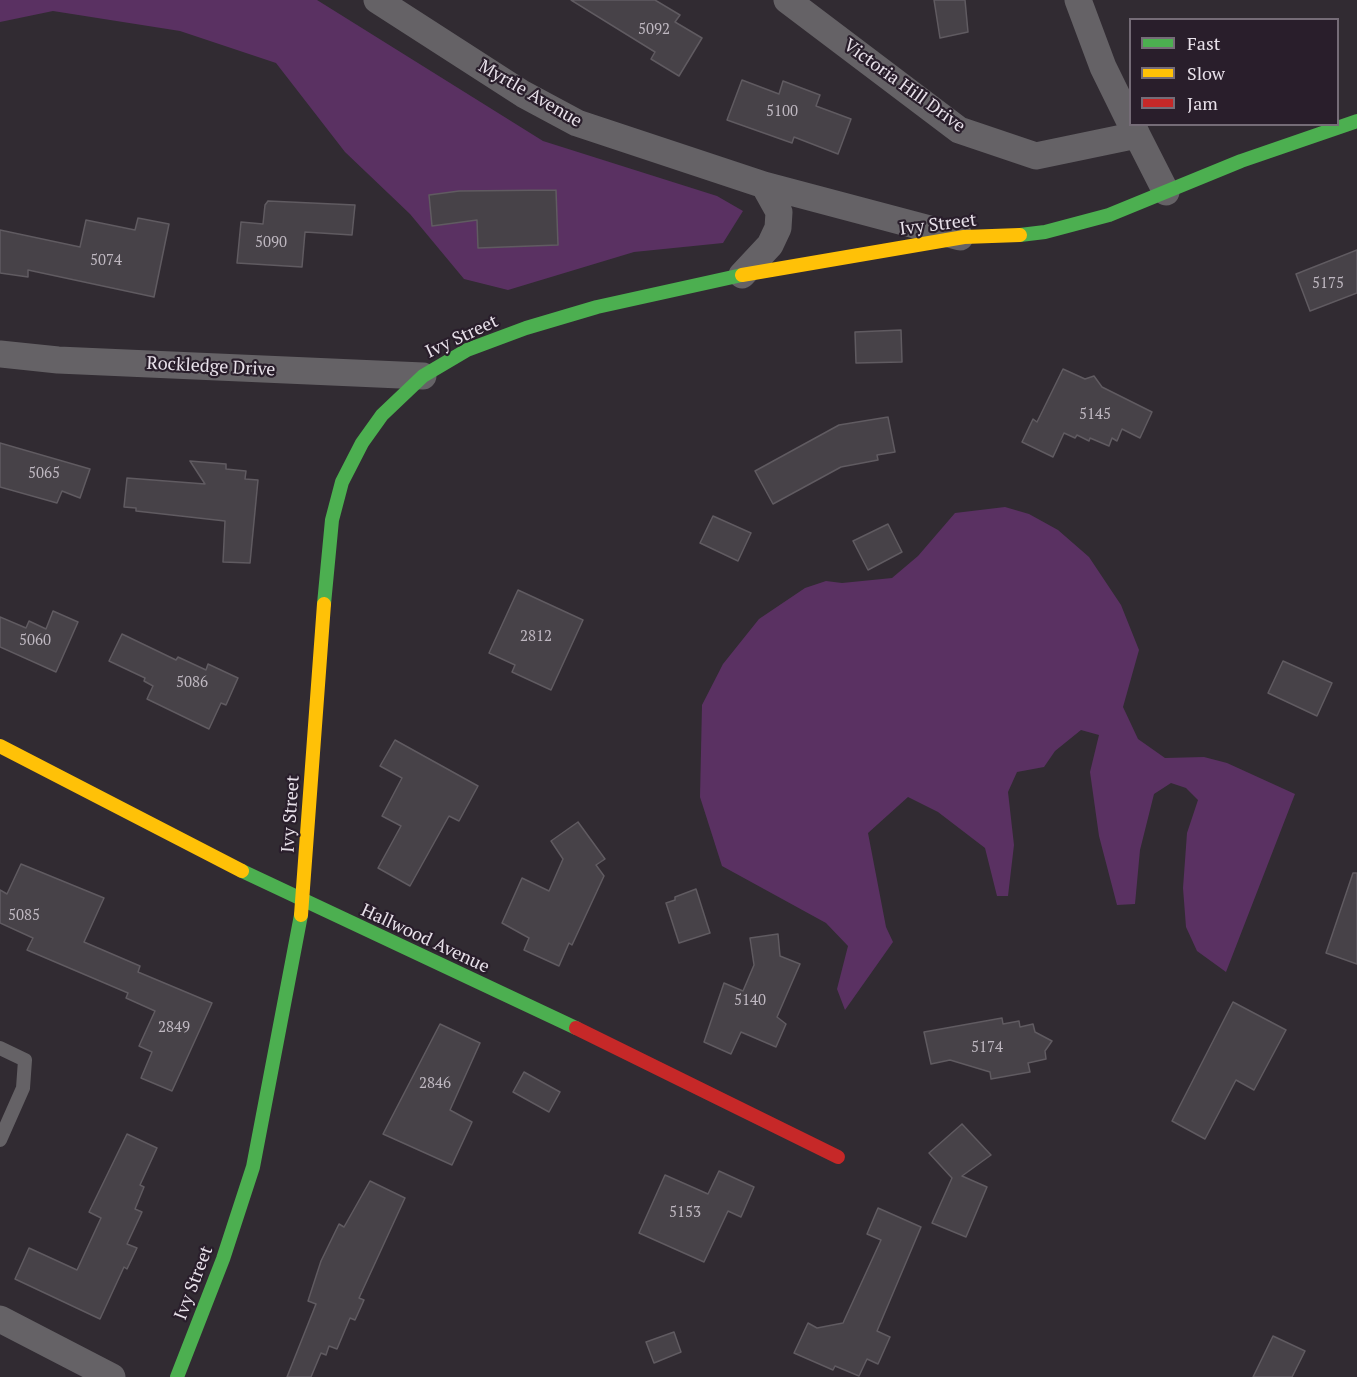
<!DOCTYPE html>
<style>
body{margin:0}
#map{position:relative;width:1357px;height:1377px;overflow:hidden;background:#312b32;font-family:"PT Serif",serif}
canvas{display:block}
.legend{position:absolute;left:1129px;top:18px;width:210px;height:108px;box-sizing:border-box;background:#291e2b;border:2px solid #756c77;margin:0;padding:8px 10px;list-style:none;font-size:18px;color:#e7e0e9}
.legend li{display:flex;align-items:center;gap:12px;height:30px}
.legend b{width:30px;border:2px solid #756c77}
</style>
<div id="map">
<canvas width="1357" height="1377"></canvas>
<ul class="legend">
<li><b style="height:8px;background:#4caf50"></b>Fast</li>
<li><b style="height:8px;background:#ffc107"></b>Slow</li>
<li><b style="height:8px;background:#c62828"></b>Jam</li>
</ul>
</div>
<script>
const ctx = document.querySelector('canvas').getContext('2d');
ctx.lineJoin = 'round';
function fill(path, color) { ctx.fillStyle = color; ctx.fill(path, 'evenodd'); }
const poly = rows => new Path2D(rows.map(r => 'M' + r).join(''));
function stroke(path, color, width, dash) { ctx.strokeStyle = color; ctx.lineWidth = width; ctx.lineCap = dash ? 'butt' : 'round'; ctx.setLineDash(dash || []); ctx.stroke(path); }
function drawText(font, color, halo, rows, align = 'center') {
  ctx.font = font + ' "PT Serif",serif'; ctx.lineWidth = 4.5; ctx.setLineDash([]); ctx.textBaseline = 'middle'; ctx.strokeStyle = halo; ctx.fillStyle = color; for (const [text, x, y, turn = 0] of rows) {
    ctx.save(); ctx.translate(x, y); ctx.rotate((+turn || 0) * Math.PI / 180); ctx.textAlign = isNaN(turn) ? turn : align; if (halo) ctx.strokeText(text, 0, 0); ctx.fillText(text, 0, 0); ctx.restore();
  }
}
fill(poly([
 [0,0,317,0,543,141,717,196,743,211,723,243,634,252,508,290,464,279,410,214,345,152,276,63,180,31,53,11,0,22],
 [1005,507,1029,514,1058,530,1089,557,1121,605,1139,650,1123,707,1138,739,1165,758,1204,757,1227,763,1295,794,1226,972,1197,951,1186,927,1183,888,1187,833,1198,800,1186,788,1171,783,1154,794,1140,850,1135,904,1117,905,1099,836,1090,772,1099,735,1081,730,1055,751,1044,767,1017,772,1008,792,1014,845,1008,896,997,896,985,848,938,812,908,797,868,833,886,927,893,942,845,1010,837,989,848,946,826,923,722,866,700,797,702,705,723,664,759,619,805,588,826,581,842,583,892,578,918,556,955,513]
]), '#5a3162');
const building = poly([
 [571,0,655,0,680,15,675,22,702,38,679,76,651,59,655,52,571,0],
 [934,0,965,0,968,32,940,38,934,0],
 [742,80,779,94,783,81,820,95,816,106,851,119,838,154,794,137,792,143,727,120,742,80],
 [556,190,558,245,478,248,477,220,432,226,429,195,459,191,556,190],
 [268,201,355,205,352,235,305,232,302,267,237,263,241,222,263,224,265,205,268,201],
 [138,218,169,224,154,297,28,270,28,277,0,273,0,230,80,247,86,220,135,230,138,218],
 [1357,250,1357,293,1310,311,1296,274,1357,250],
 [901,330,902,362,856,363,855,332,901,330],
 [1063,369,1085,379,1094,376,1102,387,1152,412,1140,438,1122,429,1117,441,1112,438,1109,446,1090,438,1089,441,1077,435,1075,438,1064,433,1053,457,1022,442,1033,419,1037,422,1063,369],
 [888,417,895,452,877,455,878,460,841,467,773,504,755,471,839,425,888,417],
 [0,443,90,469,80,498,62,491,57,503,0,487,0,443],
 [190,461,226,464,226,469,246,471,245,479,258,480,250,563,223,562,225,521,136,511,136,508,124,507,127,478,205,484,190,461],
 [713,516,751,533,738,561,700,543,713,516],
 [888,524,902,552,868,570,853,541,888,524],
 [518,590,583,620,551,690,512,672,515,665,489,653,518,590],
 [53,611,78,622,56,672,0,647,0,617,26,628,29,621,46,629,53,611],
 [122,634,176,660,178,657,206,670,208,664,238,678,226,705,221,703,209,729,147,699,153,686,144,681,145,678,109,661,122,634],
 [1283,661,1332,683,1317,716,1268,693,1283,661],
 [395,740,478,786,459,821,449,816,410,886,378,868,401,826,382,816,402,778,380,766,395,740],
 [578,822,605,859,596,865,604,876,572,945,569,943,559,966,524,950,529,938,502,923,522,878,549,891,563,859,551,841,578,822],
 [21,864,104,898,84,942,140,966,138,972,212,1003,172,1091,141,1078,152,1052,139,1046,155,1011,126,998,128,993,27,950,33,938,0,923,0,890,7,894,21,864],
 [1353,873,1357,873,1357,964,1326,953,1353,873],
 [696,889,710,933,679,943,666,903,675,900,675,897,696,889],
 [778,934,780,956,800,964,777,1017,786,1024,776,1047,741,1032,731,1054,704,1042,724,983,743,991,754,965,750,938,778,934],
 [1233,1002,1286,1030,1254,1090,1236,1080,1205,1139,1172,1121,1233,1002],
 [1002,1018,1003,1024,1019,1021,1020,1027,1033,1024,1035,1032,1052,1041,1045,1051,1046,1059,1028,1063,1030,1072,991,1079,990,1072,950,1060,931,1064,924,1032,1002,1018],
 [440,1024,480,1043,450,1110,472,1122,452,1165,383,1134,440,1024],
 [524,1072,560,1092,549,1112,513,1092,524,1072],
 [962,1124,991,1155,962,1176,987,1187,966,1237,932,1223,952,1178,929,1153,962,1124],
 [127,1134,157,1148,140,1185,144,1187,135,1209,142,1212,127,1244,137,1248,127,1269,124,1267,100,1319,15,1279,29,1248,77,1270,101,1218,89,1212,127,1134],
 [719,1171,754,1187,741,1217,728,1211,704,1262,639,1233,665,1175,708,1194,719,1171],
 [370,1181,405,1198,359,1298,364,1300,355,1320,350,1318,337,1349,329,1346,326,1355,321,1353,311,1377,287,1377,316,1304,308,1301,321,1261,339,1224,344,1227,370,1181],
 [878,1208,921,1227,877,1331,890,1337,878,1364,867,1359,859,1376,835,1366,833,1370,794,1353,808,1323,817,1328,843,1323,881,1240,867,1234,878,1208],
 [674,1332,681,1352,654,1363,646,1342,674,1332],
 [1273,1336,1305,1351,1292,1377,1253,1377,1273,1336]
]);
fill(building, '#474248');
stroke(building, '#605b61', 1.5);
stroke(poly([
 [0,1048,25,1060,23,1088,0,1140]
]), '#656266', 14);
stroke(poly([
 [377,0,523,94,577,123,764,185,960,237],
 [787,0,959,130,1036,156,1137,135,1132,124],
 [1078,0,1103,67,1130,122],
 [1137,135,1166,192],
 [742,275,770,245,778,228,779,212,764,185],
 [0,354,58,360,423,376],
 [0,1319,112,1377]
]), '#656266', 27);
stroke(poly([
 [1020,235,1045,232,1109,215,1241,161,1357,121],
 [324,604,332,520,342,482,362,443,382,415,423,376,467,350,526,328,597,307,742,275],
 [242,871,576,1028],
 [177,1377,223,1259,253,1167,301,915]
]), '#4caf50', 14);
stroke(poly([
 [742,275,964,237,1020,235],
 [0,746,242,871],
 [301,915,324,604]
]), '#ffc107', 14);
stroke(poly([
 [576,1028,838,1157]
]), '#c62828', 14);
drawText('15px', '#bfb8c1', null, [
 ["5092",654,30],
 ["5100",782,112],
 ["5090",271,243],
 ["5074",106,261],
 ["5175",1328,284],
 ["5145",1095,415],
 ["5065",44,474],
 ["2812",536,637],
 ["5060",35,641],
 ["5086",192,683],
 ["5085",24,916],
 ["5140",750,1001],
 ["2849",174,1028],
 ["5174",987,1048],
 ["2846",435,1084],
 ["5153",685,1213]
]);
drawText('18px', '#e7e0e9', '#291e2b', [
 ["Victoria Hill Drive",904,86,36],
 ["Myrtle Avenue",530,94,30],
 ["Ivy Street",938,225,-7],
 ["Ivy Street",462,337,-25],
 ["Rockledge Drive",211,367,3],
 ["Ivy Street",291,814,-86],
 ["Hallwood Avenue",425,939,25],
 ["Ivy Street",194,1283,-69]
]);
</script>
